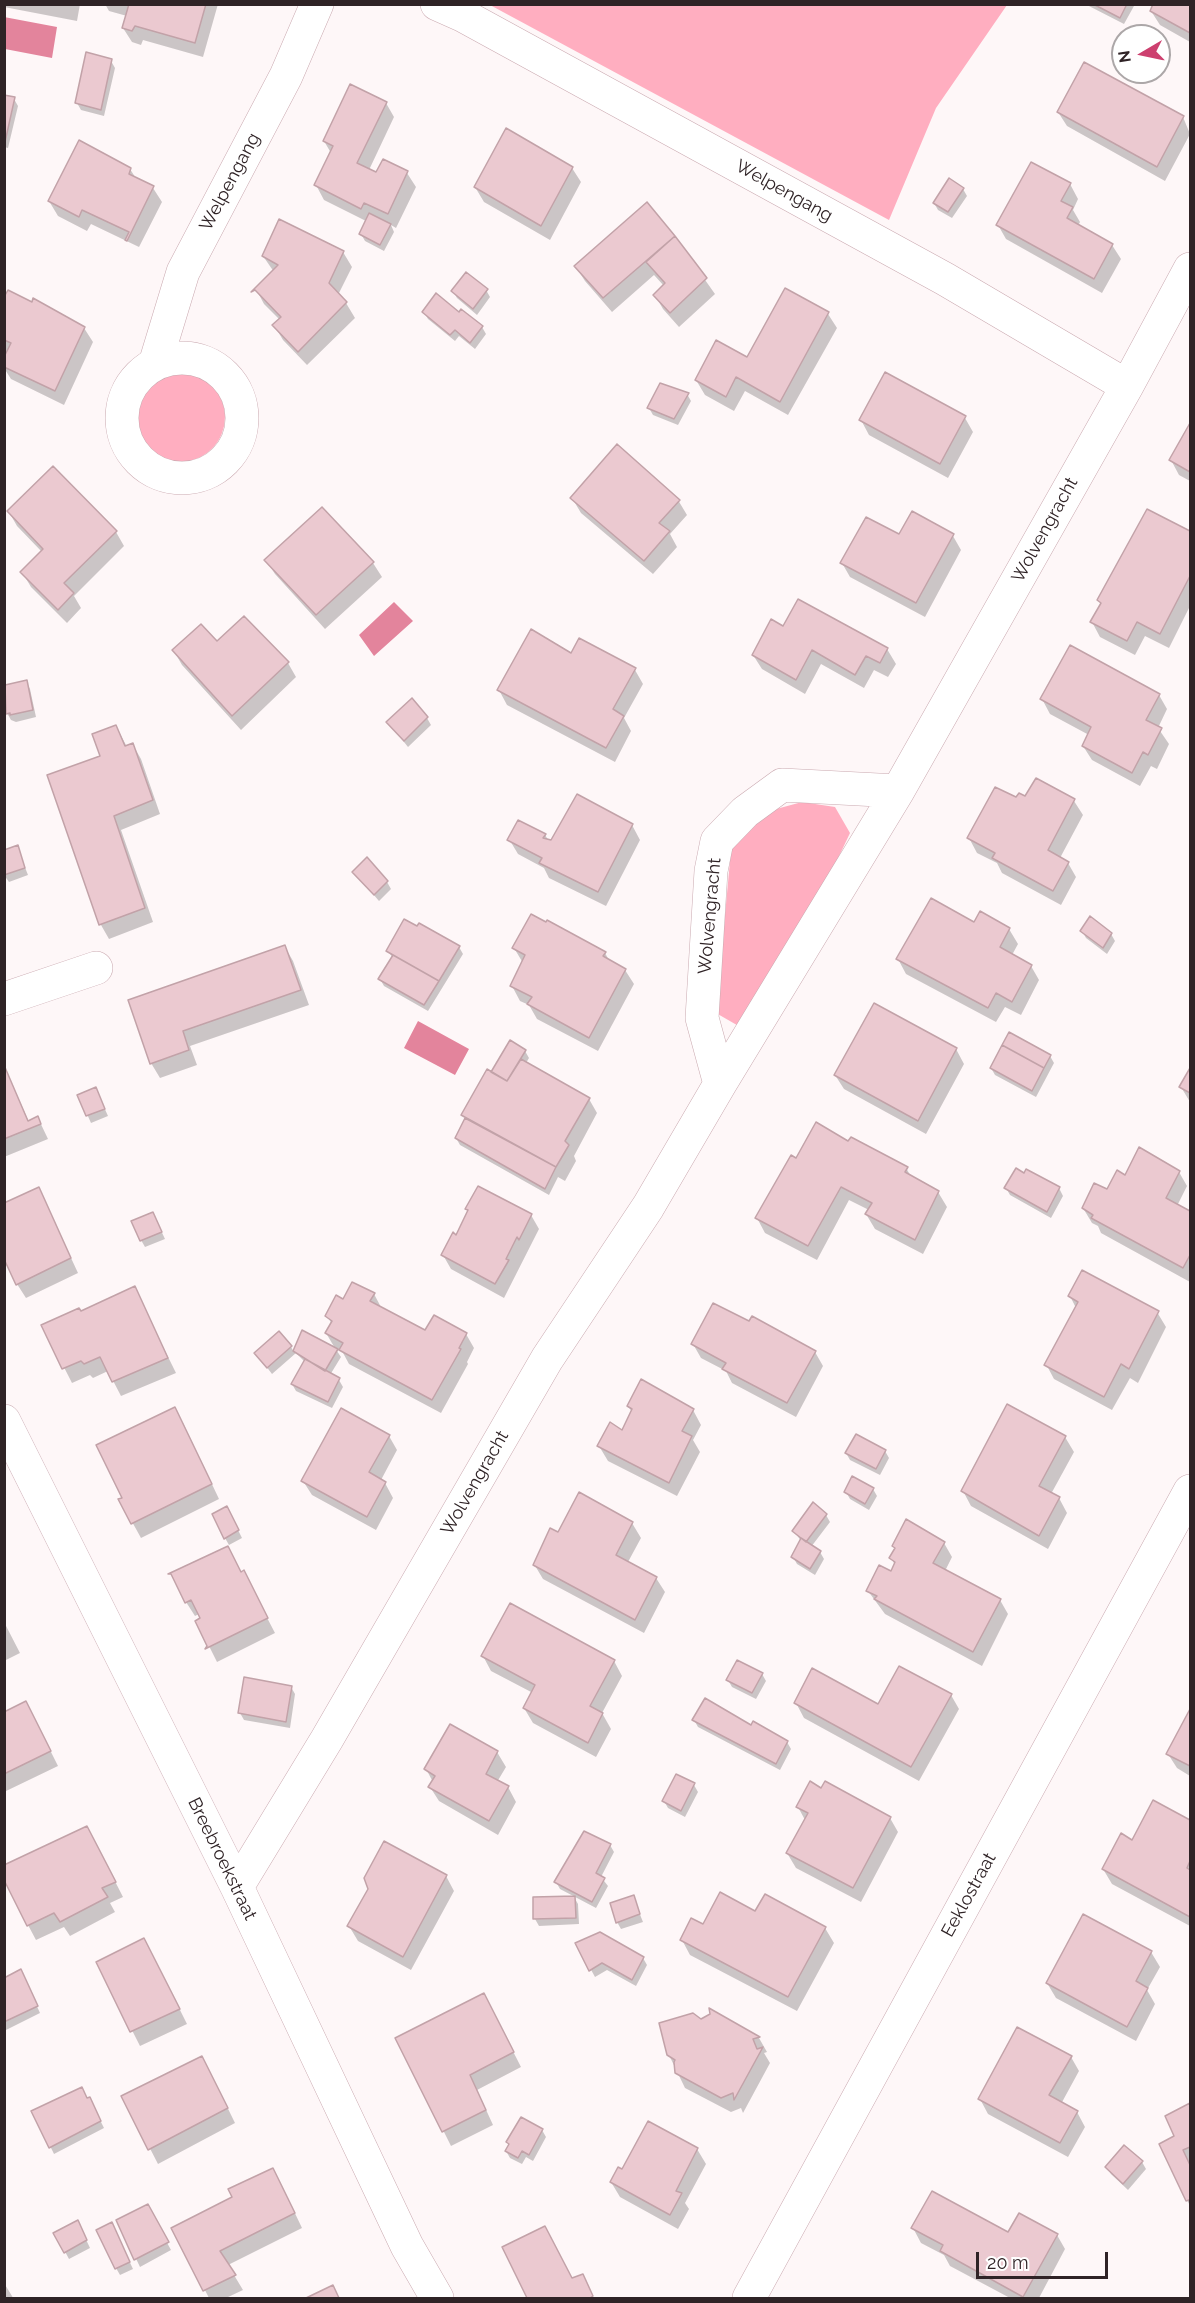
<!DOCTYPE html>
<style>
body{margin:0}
#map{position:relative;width:1195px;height:2303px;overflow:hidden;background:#fef7f8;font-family:Raleway,sans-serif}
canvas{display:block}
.frame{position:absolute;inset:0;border:6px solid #2f2326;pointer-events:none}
.north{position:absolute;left:1111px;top:24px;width:60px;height:60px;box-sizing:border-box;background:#fff;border:2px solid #aca7a8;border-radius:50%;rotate:261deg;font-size:16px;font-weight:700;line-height:24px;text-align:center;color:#2f2326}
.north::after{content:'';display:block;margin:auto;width:21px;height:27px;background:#cd406f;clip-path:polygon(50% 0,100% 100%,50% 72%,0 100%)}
.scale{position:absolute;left:976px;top:2252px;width:132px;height:27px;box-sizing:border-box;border:3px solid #2f2326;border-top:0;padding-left:8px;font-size:18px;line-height:21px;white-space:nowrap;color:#2f2326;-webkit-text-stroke:4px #fff;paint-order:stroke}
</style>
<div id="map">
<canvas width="1195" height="2303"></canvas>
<div class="frame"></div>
<div class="north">N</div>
<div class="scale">20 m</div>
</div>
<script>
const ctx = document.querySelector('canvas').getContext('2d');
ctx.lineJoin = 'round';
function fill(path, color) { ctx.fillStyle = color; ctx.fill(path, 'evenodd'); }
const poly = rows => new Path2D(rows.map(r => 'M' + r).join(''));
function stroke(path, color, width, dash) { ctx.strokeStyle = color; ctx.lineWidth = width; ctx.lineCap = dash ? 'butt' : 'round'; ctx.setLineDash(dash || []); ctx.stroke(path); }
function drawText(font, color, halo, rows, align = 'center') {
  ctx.font = font + ' Raleway,sans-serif'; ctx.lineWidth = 4.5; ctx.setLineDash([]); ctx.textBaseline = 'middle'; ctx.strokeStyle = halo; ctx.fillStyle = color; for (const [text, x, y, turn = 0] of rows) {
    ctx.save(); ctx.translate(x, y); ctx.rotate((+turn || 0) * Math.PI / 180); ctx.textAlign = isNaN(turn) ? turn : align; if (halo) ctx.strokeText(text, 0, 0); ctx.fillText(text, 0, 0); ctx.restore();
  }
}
fill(poly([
 [490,5,1007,4,1007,5,936,108,889,220],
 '135 417a45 45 0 1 1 90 0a45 45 0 1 1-90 0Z',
 [802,802,835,807,850,833,806,926,742,1028,716,1013,731,850,769,811]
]), '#ffaec0');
fill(poly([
 [4,17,57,27,52,58,5,49],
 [394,602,413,621,374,656,359,635],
 [418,1021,469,1049,455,1075,404,1048]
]), '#e3849c');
fill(poly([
 [4,4,80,4,77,21,4,7],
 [105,4,218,4,203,57,143,40,141,45,132,42,123,28,127,16,109,11],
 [1085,4,1133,4,1134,6,1124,24],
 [1155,4,1190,4,1190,42,1160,25,1151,11],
 [111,61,115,68,104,116,81,110,77,103],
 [4,97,14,99,18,106,8,148,4,147],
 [386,103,394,117,369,170,377,174,407,173,416,187,396,228,391,225,394,232,384,251,365,241,361,234,366,221,324,200,316,185,331,153,324,141],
 [1058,112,1183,117,1190,134,1165,181,1067,126],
 [572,168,581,182,550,240,484,202,475,187],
 [130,169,137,180,153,188,162,202,139,247,91,224,87,231,58,216,49,201],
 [1070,184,1078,199,1073,210,1080,222,1078,226,1112,245,1121,259,1102,293,1006,239,998,225],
 [963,189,967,196,952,218,938,210,934,203],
 [280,221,343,252,352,267,338,295,346,303,355,318,307,365,283,340,274,325,280,320,264,304,256,289,274,272,263,256],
 [674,236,715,294,679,327,663,309,655,295,664,286,654,275,612,312,585,281,576,267],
 [486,290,490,297,477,315,457,298,453,291],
 [4,301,84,328,93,342,64,405,11,379,4,368,4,361,9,352,4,350],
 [424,312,482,327,486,334,475,349,459,336,455,341,428,319],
 [828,314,837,328,788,415,745,391,734,411,705,395,696,380,747,359],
 [687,394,691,401,678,425,653,415,649,408],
 [965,418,973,432,948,478,869,435,861,420],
 [1190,426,1190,481,1179,475,1171,460],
 [572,498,678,500,687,515,670,534,677,547,653,574,581,513],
 [322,509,373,563,382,577,325,629,275,574,266,560],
 [1148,510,1190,533,1190,606,1169,648,1145,636,1135,655,1100,637,1092,622,1102,605,1099,600],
 [9,512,116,532,124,546,74,596,81,608,67,623,31,587,22,572,42,552,17,526],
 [900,536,953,536,961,550,925,617,850,577,842,563],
 [784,628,887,649,896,664,888,677,874,670,864,688,821,664,805,694,762,669,753,655],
 [174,651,288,663,296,677,241,730,182,665],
 [572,655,635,670,643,684,624,718,631,731,615,762,507,705,499,690],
 [26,682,30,689,36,717,16,722,11,720,7,713,4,695],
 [1159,695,1167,709,1158,728,1169,744,1157,769,1151,766,1140,786,1092,760,1083,746,1089,735,1050,714,1042,699],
 [427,718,431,725,408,747,388,722],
 [116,726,127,747,133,745,141,759,160,814,121,830,153,922,109,939,101,925,49,776,102,757],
 [1036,780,1074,801,1083,815,1060,858,1068,863,1076,877,1061,905,1002,873,997,863,977,853,969,838,1017,799,1026,798],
 [518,822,545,835,549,841,632,825,640,840,606,906,549,878,544,868,518,854,509,839],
 [17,847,28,875,9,882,4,875],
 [354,872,387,882,391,889,379,901],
 [975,924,1009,929,1018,944,1012,955,1031,966,1039,980,1021,1015,1005,1007,996,1022,906,974,898,959],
 [1082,931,1111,934,1115,941,1107,954,1086,938],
 [285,947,293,961,309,1005,190,1046,197,1065,160,1078,151,1063,130,1001],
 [459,947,463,954,428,1011,384,986,380,979,393,958,388,951],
 [514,948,605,953,610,962,625,970,634,984,598,1051,537,1019,529,1005,520,1001,512,986,523,963],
 [956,1049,964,1064,926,1134,844,1089,835,1075],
 [525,1051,529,1058,526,1063,589,1099,597,1113,574,1156,576,1161,565,1181,558,1177,549,1195,460,1145,456,1138,466,1120,463,1115,491,1074],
 [1050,1056,1054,1063,1036,1097,995,1075,991,1068],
 [4,1066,29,1122,38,1118,48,1139,4,1157],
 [1190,1071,1190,1102,1181,1087],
 [79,1096,99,1096,108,1116,91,1123],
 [849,1143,906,1168,912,1178,938,1192,947,1207,923,1254,875,1229,866,1214,869,1210,849,1200,817,1260,765,1233,757,1218,796,1160],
 [1027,1171,1059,1188,1063,1196,1051,1218,1010,1195,1006,1188],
 [1179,1172,1187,1186,1177,1206,1190,1213,1190,1282,1101,1233,1098,1226,1092,1223,1083,1208,1126,1177],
 [46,1204,78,1273,26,1298,17,1284],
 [467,1209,531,1215,539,1229,504,1298,451,1269,443,1255,456,1237,469,1212],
 [156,1220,165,1239,145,1247,141,1240],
 [134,1288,176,1373,121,1396,108,1371,93,1378,90,1375,72,1383,43,1326,81,1313],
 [374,1294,382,1309,426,1332,466,1334,474,1348,467,1362,468,1364,441,1413,349,1364,342,1351,335,1348,341,1357,330,1375,339,1380,343,1387,332,1408,296,1391,292,1384,305,1362,296,1353,272,1374,256,1353,291,1347,294,1352,303,1332,336,1350,326,1333,332,1324,327,1316,344,1301],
 [1070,1296,1157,1312,1166,1327,1138,1383,1130,1378,1112,1410,1054,1379,1046,1364,1076,1308],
 [749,1323,815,1352,823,1366,796,1417,732,1383,726,1371,701,1358,693,1344],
 [628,1406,693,1410,701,1425,693,1440,700,1452,677,1496,608,1461,599,1446,622,1432,632,1412],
 [1008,1406,1065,1437,1074,1452,1051,1494,1059,1498,1067,1513,1048,1549,971,1506,963,1491],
 [183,1423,219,1499,141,1538,120,1500],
 [389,1436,397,1450,381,1480,385,1483,393,1498,376,1530,312,1495,303,1481],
 [885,1451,889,1458,880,1475,850,1460,846,1453],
 [873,1489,877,1496,869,1510,850,1499,846,1492],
 [230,1514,242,1538,229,1545,225,1538],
 [826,1515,830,1522,811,1547,820,1552,824,1559,815,1575,797,1564,793,1557,801,1541,794,1531],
 [632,1523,641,1538,628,1562,656,1578,665,1592,644,1633,543,1579,534,1564,558,1534],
 [944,1543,952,1557,945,1571,1000,1600,1008,1614,982,1666,885,1614,868,1591,891,1573,895,1565,891,1558,896,1550,894,1546],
 [241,1574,251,1587,275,1633,217,1662,197,1622,202,1619,199,1614,195,1616,186,1602],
 [4,1622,20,1653,4,1661],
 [483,1656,614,1661,622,1676,602,1713,611,1729,596,1757,533,1723,524,1708,533,1693,491,1671],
 [762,1674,766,1681,756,1699,732,1687,728,1680],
 [291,1687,295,1694,290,1728,244,1720,240,1713],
 [951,1695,959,1709,919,1781,804,1718,796,1703,879,1706],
 [1190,1712,1190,1776,1177,1768,1168,1754],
 [4,1713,34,1718,58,1766,4,1792],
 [694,1720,752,1727,787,1742,791,1749,780,1770,698,1727],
 [497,1752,506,1767,497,1782,508,1787,516,1802,498,1835,439,1801,430,1787,433,1782,426,1769],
 [694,1785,698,1792,685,1817,668,1808,664,1801],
 [822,1790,890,1818,898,1832,861,1902,796,1868,787,1853,805,1820,798,1807],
 [1154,1802,1190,1822,1190,1926,1112,1884,1103,1869,1133,1842],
 [95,1842,123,1897,110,1903,115,1912,70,1936,64,1927,36,1940,28,1925],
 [610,1845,614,1852,601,1877,608,1886,596,1908,560,1889,556,1882],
 [446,1876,454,1891,411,1970,358,1941,349,1926],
 [765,1896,825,1928,834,1943,797,2011,690,1955,682,1940,703,1926,755,1913],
 [574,1897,578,1904,579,1924,539,1926,535,1919],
 [633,1897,643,1922,621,1929,617,1922],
 [577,1944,643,1958,647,1965,636,1986,607,1970,595,1977],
 [1151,1952,1160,1967,1147,1990,1155,2004,1136,2041,1056,1998,1047,1983],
 [152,1954,187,2024,140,2046,98,1963],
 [24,1978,40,2013,4,2031,4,1979],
 [492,2010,521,2067,477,2090,493,2125,451,2146,397,2038],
 [711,2012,759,2038,767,2052,764,2053,770,2063,743,2113,741,2108,731,2112,685,2088,669,2055,701,2020,712,2015],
 [1071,2057,1079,2071,1061,2104,1077,2112,1085,2127,1068,2157,988,2114,980,2099],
 [210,2072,235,2123,158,2164,123,2096],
 [87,2100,93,2106,104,2128,54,2154,33,2111],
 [1190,2105,1190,2206,1161,2145,1176,2137,1166,2117],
 [542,2130,546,2137,533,2161,526,2157,522,2164,510,2158,506,2151,510,2145,508,2142],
 [697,2149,706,2164,685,2203,689,2209,678,2229,620,2197,611,2182,623,2171],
 [1142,2162,1146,2169,1128,2190,1111,2174,1107,2167],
 [281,2184,302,2228,228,2265,243,2290,226,2298,209,2298,173,2228],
 [147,2206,171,2250,140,2267,118,2221],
 [913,2228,1009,2234,1057,2235,1065,2249,1039,2298,1010,2298,950,2266,944,2255,921,2243],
 [81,2229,90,2248,69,2259,55,2233],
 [115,2231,133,2269,120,2275,116,2268],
 [504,2248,572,2280,590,2291,594,2298,529,2298],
 [4,2283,12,2296,13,2298,4,2298]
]), '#0003');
const building = poly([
 [129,4,206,4,195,43,135,26,132,31,122,28,129,4],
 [1093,4,1127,4,1120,18,1093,4],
 [1153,4,1190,4,1190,33,1150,11,1153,4],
 [86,52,112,59,101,110,75,103,86,52],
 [1084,62,1184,116,1157,167,1057,112,1084,62],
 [350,84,387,102,357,163,376,172,383,159,408,171,388,214,364,203,361,209,314,185,333,146,323,141,350,84],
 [4,95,15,97,5,142,4,142,4,95],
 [506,128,573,167,541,226,474,187,506,128],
 [79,140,131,168,129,174,154,186,127,241,125,240,129,232,82,210,79,217,48,201,79,140],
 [1031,162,1071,183,1061,201,1073,207,1067,218,1113,244,1094,279,996,225,1031,162],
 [949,178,964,188,948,212,933,203,949,178],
 [647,202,675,236,603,298,574,266,647,202],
 [369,213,391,224,380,245,359,234,369,213],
 [279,219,344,251,329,283,347,302,298,352,272,325,281,317,255,290,251,292,278,265,262,256,279,219],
 [675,236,707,278,670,313,653,295,665,283,646,262,675,236],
 [466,272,488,289,473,309,451,291,466,272],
 [785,288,829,312,780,402,736,377,726,397,695,380,716,340,747,357,785,288],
 [8,290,32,302,33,298,85,327,55,391,4,367,4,357,11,343,4,340,4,297,8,290],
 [436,293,459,312,461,309,483,326,470,343,455,330,450,335,422,312,436,293],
 [885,372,966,416,940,464,859,420,885,372],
 [660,383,689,393,674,419,647,408,660,383],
 [1190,423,1190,472,1169,460,1190,423],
 [617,444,680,500,659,523,670,531,644,561,570,498,617,444],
 [53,466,117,531,64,583,74,593,58,610,20,572,43,549,7,511,53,466],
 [322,507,374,562,316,615,264,560,322,507],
 [1147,509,1190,531,1190,576,1160,634,1137,622,1127,641,1090,622,1101,603,1097,600,1147,509],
 [912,511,954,534,916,603,840,563,866,517,899,534,912,511],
 [798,599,888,648,880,663,866,656,855,675,812,650,796,680,752,655,771,619,783,626,798,599],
 [244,616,289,662,232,716,172,650,201,624,217,641,244,616],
 [531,629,571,653,579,638,636,668,613,709,624,716,606,748,497,690,531,629],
 [1070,645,1160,694,1146,720,1162,728,1148,755,1143,752,1132,773,1082,746,1091,727,1040,699,1070,645],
 [27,680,33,710,10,715,10,713,6,714,5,685,27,680],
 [412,698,428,717,404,741,386,722,412,698],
 [116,725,125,746,133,743,153,800,114,816,145,908,99,925,47,775,100,756,92,734,116,725],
 [1036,778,1075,799,1048,850,1069,862,1053,891,992,858,995,853,967,838,995,787,1016,797,1019,793,1025,796,1036,778],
 [577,794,633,824,598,892,539,863,542,858,507,840,518,820,546,834,543,838,551,840,577,794],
 [18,845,25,868,4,875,4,850,18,845],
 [367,857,388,881,374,895,352,872,367,857],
 [931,898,974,922,980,911,1010,928,1000,947,1032,965,1012,1002,996,993,988,1008,896,959,931,898],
 [531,914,546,922,547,920,606,952,603,956,626,969,589,1038,527,1004,532,997,510,986,525,955,512,948,531,914],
 [1090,916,1112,933,1103,948,1080,931,1090,916],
 [404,919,417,926,419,923,460,946,439,981,386,951,404,919],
 [285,945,301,990,183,1031,189,1050,150,1064,128,1000,285,945],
 [393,955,439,981,424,1005,378,979,393,955],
 [874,1003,957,1048,918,1121,834,1075,874,1003],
 [1009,1032,1051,1055,1044,1068,1002,1045,1009,1032],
 [510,1040,526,1050,507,1081,491,1072,510,1040],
 [1002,1045,1044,1068,1032,1091,990,1068,1002,1045],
 [521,1059,590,1098,565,1141,569,1145,556,1167,461,1115,487,1069,507,1081,521,1059],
 [4,1065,28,1121,38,1116,41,1124,4,1139,4,1065],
 [1190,1068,1190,1093,1179,1087,1190,1068],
 [96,1087,105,1109,86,1116,77,1095,96,1087],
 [465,1118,556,1167,545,1189,455,1138,465,1118],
 [816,1122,848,1141,851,1137,908,1167,905,1172,939,1191,915,1240,865,1214,872,1203,841,1187,808,1246,755,1218,791,1155,796,1158,816,1122],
 [1139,1147,1180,1171,1166,1198,1190,1211,1190,1255,1183,1268,1091,1218,1093,1215,1082,1208,1094,1183,1107,1189,1117,1170,1125,1175,1139,1147],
 [1016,1168,1024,1173,1026,1169,1060,1187,1047,1212,1004,1188,1016,1168],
 [478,1186,532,1214,519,1240,517,1237,506,1259,509,1260,495,1284,441,1255,453,1232,456,1235,468,1210,465,1209,478,1186],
 [39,1187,71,1258,16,1285,4,1259,4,1203,39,1187],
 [153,1212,162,1232,140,1241,131,1221,153,1212],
 [1082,1270,1159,1311,1129,1369,1121,1364,1104,1397,1044,1365,1078,1302,1068,1296,1082,1270],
 [352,1282,375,1293,370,1301,425,1330,434,1315,467,1333,459,1348,461,1349,432,1400,339,1350,343,1343,325,1333,332,1321,325,1316,336,1295,343,1299,352,1282],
 [135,1286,168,1358,112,1382,100,1357,84,1364,81,1361,62,1369,41,1325,79,1308,81,1311,135,1286],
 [713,1303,749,1321,752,1316,816,1351,787,1403,722,1369,726,1363,691,1344,713,1303],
 [302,1330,338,1349,325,1371,293,1351,302,1330],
 [279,1331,292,1346,267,1368,254,1353,279,1331],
 [305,1359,340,1378,328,1402,291,1384,305,1359],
 [641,1379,694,1409,682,1431,692,1436,669,1483,597,1446,610,1422,622,1430,632,1409,627,1406,641,1379],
 [1007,1404,1066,1436,1039,1486,1060,1497,1039,1536,961,1491,1007,1404],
 [175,1407,212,1484,131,1524,118,1499,122,1498,96,1445,175,1407],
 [341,1408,390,1435,369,1472,386,1482,367,1517,301,1481,341,1408],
 [856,1434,886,1450,876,1469,845,1453,856,1434],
 [852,1476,874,1488,865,1504,844,1492,852,1476],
 [579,1492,633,1522,616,1555,657,1577,635,1620,533,1565,550,1528,558,1532,579,1492],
 [813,1502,827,1514,806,1542,792,1531,813,1502],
 [227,1506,239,1530,224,1539,212,1514,227,1506],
 [906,1519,945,1542,933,1563,1001,1599,973,1652,874,1599,877,1596,866,1591,879,1565,891,1571,895,1562,889,1558,895,1548,892,1546,906,1519],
 [801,1538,821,1551,810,1569,791,1557,801,1538],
 [228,1546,241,1572,244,1570,268,1618,205,1649,207,1646,195,1621,200,1618,191,1600,185,1603,171,1574,168,1574,228,1546],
 [510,1603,615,1660,590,1706,603,1713,588,1743,523,1708,535,1685,481,1656,510,1603],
 [737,1660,763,1673,752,1693,726,1680,737,1660],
 [899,1666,952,1694,911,1767,794,1703,812,1668,878,1704,899,1666],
 [244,1677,292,1686,286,1722,238,1713,244,1677],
 [705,1698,751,1725,753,1721,788,1741,776,1764,692,1720,705,1698],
 [26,1701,51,1751,4,1774,4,1712,26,1701],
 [1190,1709,1190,1766,1166,1754,1190,1709],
 [450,1724,498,1751,486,1774,509,1786,489,1821,428,1787,435,1776,424,1769,450,1724],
 [676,1774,695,1783,681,1811,662,1801,676,1774],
 [810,1781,821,1788,825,1781,891,1817,853,1888,786,1853,808,1813,796,1807,810,1781],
 [1153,1800,1190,1820,1190,1861,1187,1868,1190,1870,1190,1917,1102,1869,1121,1833,1132,1840,1153,1800],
 [87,1826,116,1882,102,1888,108,1897,60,1922,54,1913,27,1926,4,1880,4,1865,87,1826],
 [584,1831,611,1844,596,1873,605,1878,592,1902,554,1882,584,1831],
 [384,1841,447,1875,403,1957,347,1926,368,1889,364,1878,384,1841],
 [720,1892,755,1911,765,1894,826,1927,788,1997,680,1940,691,1918,703,1924,720,1892],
 [634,1895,640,1914,616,1923,610,1903,634,1895],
 [575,1896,576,1918,533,1919,533,1897,575,1896],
 [1083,1914,1152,1951,1136,1981,1148,1988,1127,2027,1046,1983,1083,1914],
 [600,1932,644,1957,632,1980,602,1963,589,1971,575,1943,600,1932],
 [144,1938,180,2009,130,2032,96,1962,144,1938],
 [21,1969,38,2006,4,2022,4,1978,21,1969],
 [484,1993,514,2052,470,2075,486,2110,442,2132,395,2038,484,1993],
 [709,2008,760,2037,753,2039,757,2049,763,2047,734,2100,733,2093,721,2098,675,2073,674,2062,675,2060,667,2055,659,2023,693,2013,701,2019,710,2014,709,2008],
 [1017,2027,1072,2056,1049,2095,1078,2111,1060,2143,978,2099,1017,2027],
 [202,2056,228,2108,148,2150,121,2096,202,2056],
 [82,2087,87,2098,90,2097,101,2121,49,2148,31,2111,82,2087],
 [1190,2103,1190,2147,1183,2150,1190,2165,1190,2203,1189,2200,1186,2201,1159,2144,1174,2136,1165,2116,1190,2103],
 [521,2117,543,2129,529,2155,522,2151,518,2158,505,2151,509,2144,506,2142,521,2117],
 [648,2121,698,2148,676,2191,682,2193,670,2215,610,2182,618,2167,622,2169,648,2121],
 [1124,2145,1143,2161,1123,2184,1105,2167,1124,2145],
 [273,2168,295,2213,220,2251,236,2275,203,2291,171,2228,232,2197,228,2189,273,2168],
 [932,2191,1008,2232,1019,2213,1058,2234,1023,2297,940,2251,943,2245,911,2228,932,2191],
 [148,2204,169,2242,134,2260,116,2220,148,2204],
 [78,2220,87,2240,64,2253,53,2233,78,2220],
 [112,2222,130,2262,115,2269,96,2230,112,2222],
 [545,2226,572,2278,583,2274,593,2296,590,2298,527,2298,502,2247,545,2226],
 [333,2285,339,2298,306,2298,333,2285]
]);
fill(building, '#ebc9d0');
stroke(building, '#c2a2a8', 1.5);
const street = poly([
 [437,4,464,16,945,279,1127,386],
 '122 418a60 60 0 1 1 120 0a60 60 0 1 1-120 0Z',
 [155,364,183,272,286,76,317,4],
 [4,999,96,968],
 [720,1084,702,1018,711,871,717,841,745,812,782,785,898,791],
 [4,1421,237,1887,407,2246,437,2298],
 [237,1887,327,1739,547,1359,648,1207,720,1084,898,791,1127,386,1190,269],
 [749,2298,1190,1491]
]);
stroke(street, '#caa9b0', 34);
stroke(street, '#fff', 33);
drawText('18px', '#2f2326', '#fff', [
 ["Welpengang",230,182,-62],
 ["Welpengang",784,191,29],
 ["Wolvengracht",1045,530,-61],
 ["Wolvengracht",710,916,-85],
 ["Wolvengracht",475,1483,-60],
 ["Breebroekstraat",222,1859,64],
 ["Eeklostraat",969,1895,-61]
]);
</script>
